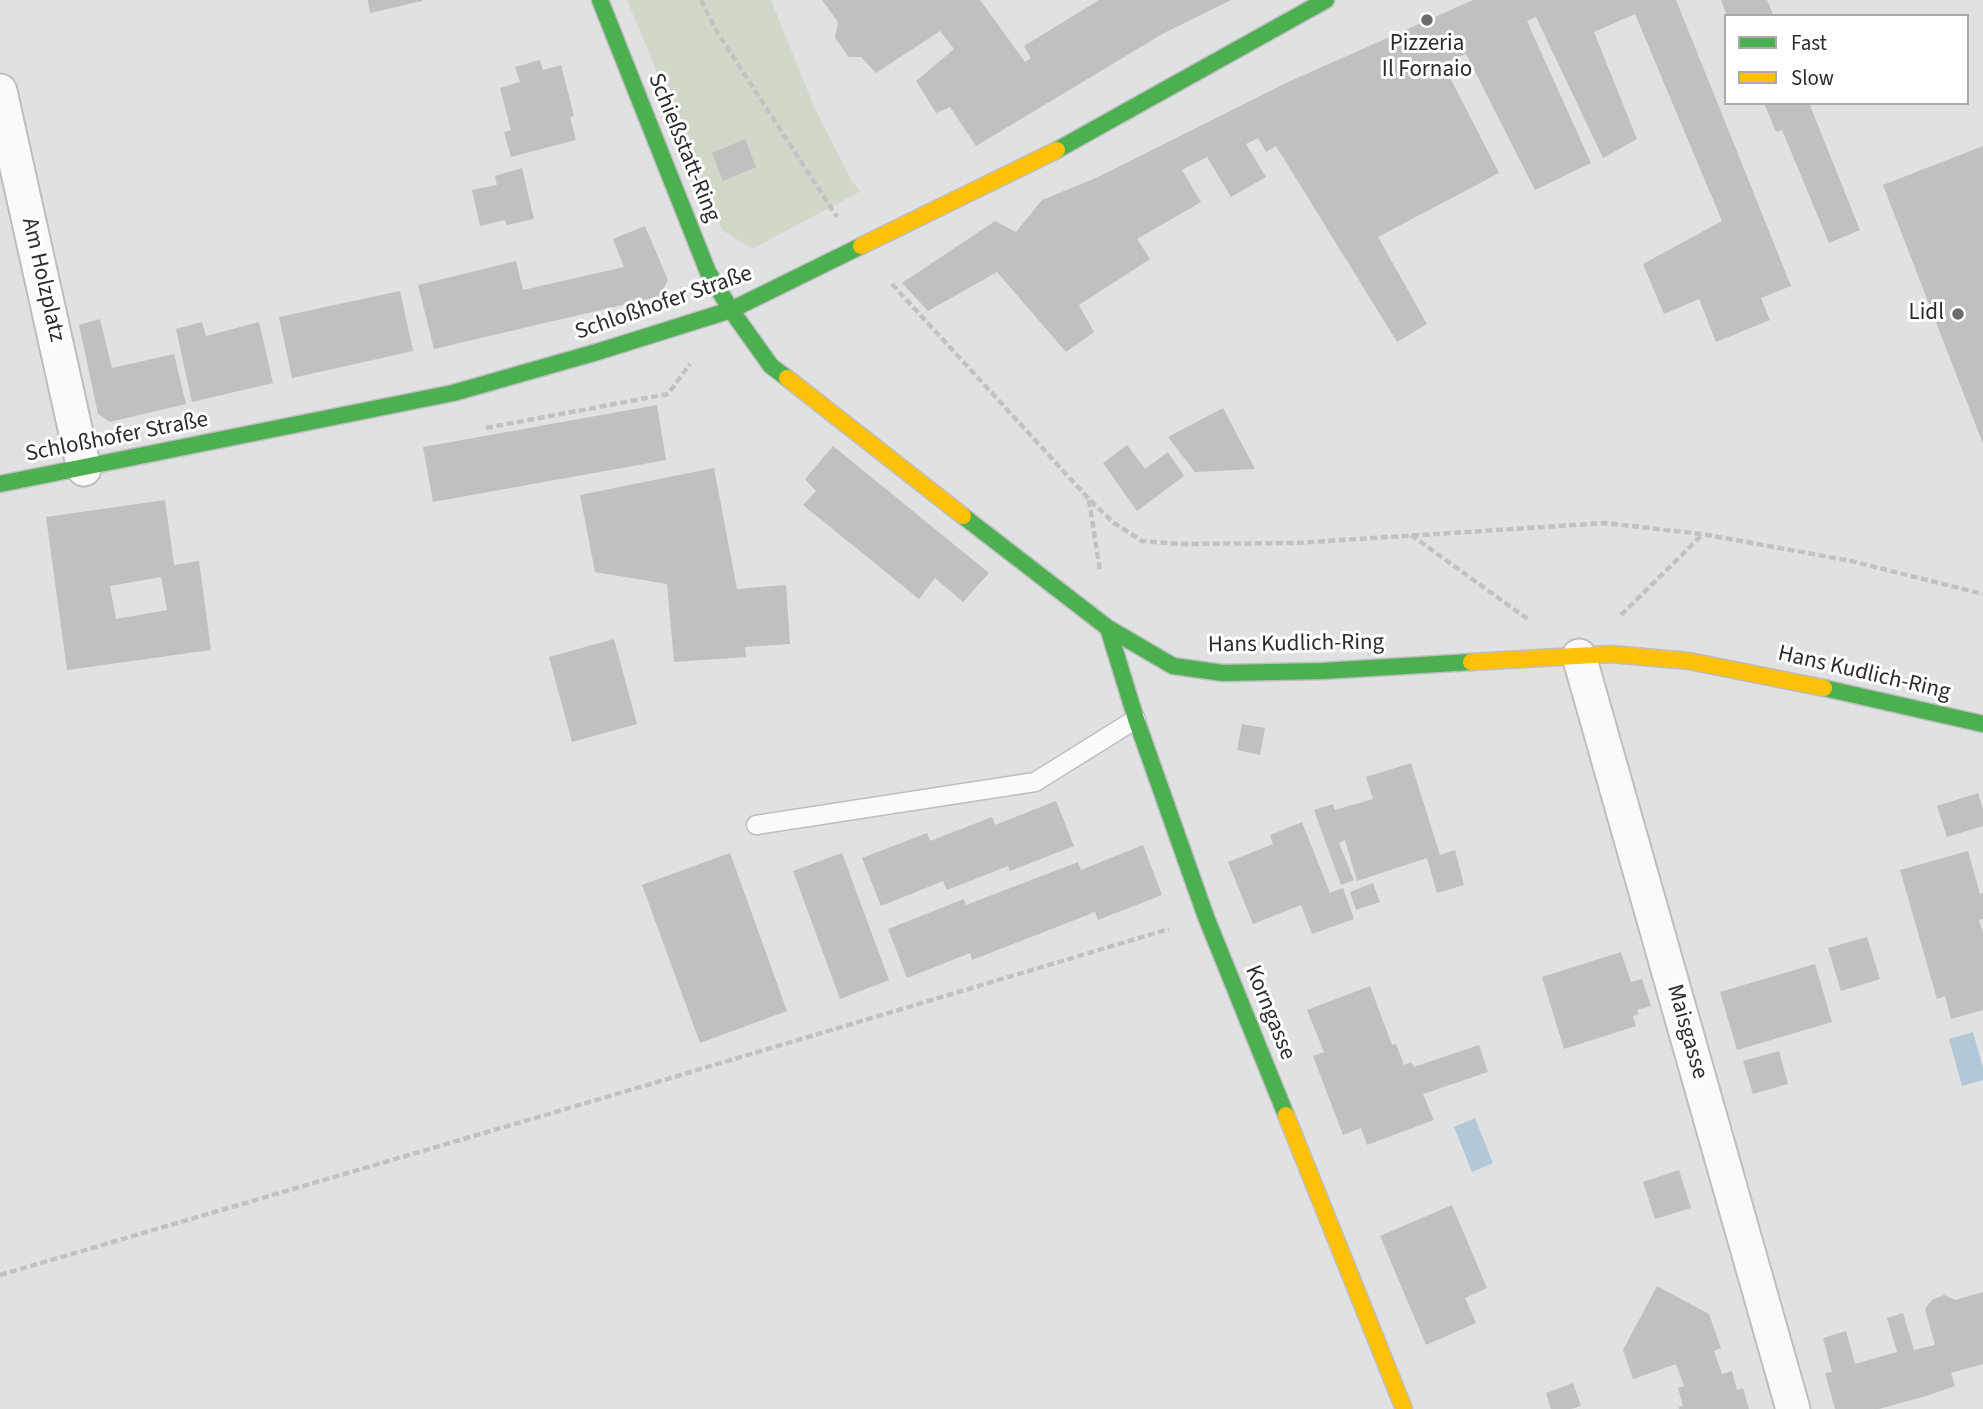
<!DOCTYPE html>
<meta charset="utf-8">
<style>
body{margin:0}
#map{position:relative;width:1983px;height:1409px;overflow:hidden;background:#e0e1e3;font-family:"Source Sans 3",sans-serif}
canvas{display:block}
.legend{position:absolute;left:1724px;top:14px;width:245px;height:91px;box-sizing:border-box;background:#fff;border:2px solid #aaaaab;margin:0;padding:9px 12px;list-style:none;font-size:21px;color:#2a2b2c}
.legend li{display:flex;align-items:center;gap:14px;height:35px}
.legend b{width:35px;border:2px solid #aaaaab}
</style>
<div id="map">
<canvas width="1983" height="1409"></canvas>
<ul class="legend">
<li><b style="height:9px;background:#4caf50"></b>Fast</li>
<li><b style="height:9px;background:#ffc107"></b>Slow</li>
</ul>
</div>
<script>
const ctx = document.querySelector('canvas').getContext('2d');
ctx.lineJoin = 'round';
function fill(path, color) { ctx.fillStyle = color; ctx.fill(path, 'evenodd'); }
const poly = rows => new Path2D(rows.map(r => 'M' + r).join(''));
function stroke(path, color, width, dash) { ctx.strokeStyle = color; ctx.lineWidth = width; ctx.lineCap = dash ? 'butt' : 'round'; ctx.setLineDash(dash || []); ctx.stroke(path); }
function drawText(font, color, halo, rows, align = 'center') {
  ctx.font = font + ' "Source Sans 3",sans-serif'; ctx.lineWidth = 6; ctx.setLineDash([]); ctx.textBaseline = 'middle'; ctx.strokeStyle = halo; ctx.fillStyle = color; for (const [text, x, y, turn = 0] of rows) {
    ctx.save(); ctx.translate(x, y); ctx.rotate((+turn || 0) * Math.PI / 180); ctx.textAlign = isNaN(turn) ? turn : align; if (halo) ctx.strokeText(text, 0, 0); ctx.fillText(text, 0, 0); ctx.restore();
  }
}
fill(poly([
 [627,0,771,0,815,109,853,183,861,191,752,249,722,230]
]), '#d1d8ca');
fill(poly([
 [1973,1032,1983,1068,1983,1080,1962,1086,1949,1039],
 [1475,1118,1493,1163,1472,1172,1454,1127]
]), '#b2c8d6');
fill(poly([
 [368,0,422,0,422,1,370,13],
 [822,0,980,0,1025,62,1031,58,1024,46,1099,0,1231,0,1164,33,976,146,950,107,936,113,916,81,954,49,940,31,876,73,861,57,849,57,835,38,838,22],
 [1473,0,1676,0,1791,286,1761,298,1770,320,1716,342,1699,299,1664,314,1643,264,1722,221,1635,14,1594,32,1637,139,1603,158,1536,17,1527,21,1591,163,1535,190,1466,54,1443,64,1499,173,1378,237,1427,324,1397,342,1276,146,1266,152,1258,138,1246,144,1266,177,1231,197,1207,157,1182,170,1201,202,1137,239,1150,259,1079,305,1094,332,1066,352,997,272,928,311,902,283,995,221,1016,232,1042,200,1096,178,1288,82],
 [1721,0,1767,0,1774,16,1727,16],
 [540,60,543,70,561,65,574,116,570,117,576,140,511,157,504,132,511,130,500,88,520,82,515,67],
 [1764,103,1809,103,1860,230,1829,243,1782,130,1776,132],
 [745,139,756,167,723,181,712,153],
 [1983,146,1983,444,1883,185],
 [522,168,534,219,507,225,505,220,480,226,472,190,497,185,495,176],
 [645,226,668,280,660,296,434,349,418,285,516,261,523,290,624,267,613,239],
 [400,291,413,351,292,378,279,317],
 [100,319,112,368,174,354,186,404,110,422,98,414,79,325],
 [202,322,206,336,259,322,273,383,192,402,176,329],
 [657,405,666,460,433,502,423,447],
 [1223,408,1255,469,1195,472,1168,437],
 [1127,445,1145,469,1168,452,1184,476,1137,511,1103,463],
 [833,446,989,573,963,602,935,578,919,599,803,505,816,491,805,479],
 [714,468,737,589,786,585,790,644,745,647,746,657,674,662,667,584,595,572,580,495],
 [165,500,174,565,199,561,211,650,67,670,46,517],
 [161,577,167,610,116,619,110,586],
 [614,639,637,724,572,742,549,657],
 [1242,724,1265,728,1260,755,1237,750],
 [1411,763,1440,855,1455,850,1464,885,1437,893,1427,858,1357,881,1345,840,1339,843,1354,880,1341,885,1314,810,1333,804,1335,810,1373,799,1366,777],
 [1978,793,1983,809,1983,826,1947,837,1937,806],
 [1056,801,1074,846,1010,871,1008,866,947,890,943,881,881,906,862,858,927,833,930,841,992,817,995,825],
 [1302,822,1330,893,1343,888,1354,919,1312,934,1301,905,1253,924,1228,862,1273,844,1270,835],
 [1143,845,1162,895,1098,920,1095,912,972,960,970,953,907,978,888,929,964,899,966,905,1078,862,1081,870],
 [1968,851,1980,894,1983,893,1983,919,1979,920,1983,933,1983,1010,1951,1019,1945,996,1937,999,1900,870],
 [730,853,787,1011,700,1043,642,885],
 [842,853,889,980,840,999,793,871],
 [1373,883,1380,902,1356,910,1350,892],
 [1867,937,1880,979,1841,991,1828,948],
 [1621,952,1631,982,1642,979,1651,1006,1637,1010,1639,1014,1633,1016,1636,1026,1564,1049,1542,977],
 [1815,964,1832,1022,1737,1050,1720,992],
 [1370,986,1392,1045,1396,1044,1404,1065,1411,1062,1414,1067,1479,1045,1488,1072,1423,1094,1434,1120,1367,1145,1361,1128,1343,1135,1313,1056,1324,1052,1307,1010],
 [1779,1051,1788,1084,1753,1094,1743,1061],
 [1679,1170,1691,1208,1655,1219,1643,1182],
 [1452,1205,1487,1288,1465,1298,1476,1323,1426,1345,1380,1236],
 [1657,1286,1709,1314,1721,1348,1714,1351,1722,1374,1732,1371,1737,1390,1743,1388,1749,1409,1679,1409,1679,1407,1683,1406,1678,1388,1684,1386,1676,1364,1633,1379,1623,1350],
 [1983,1292,1983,1364,1951,1373,1955,1386,1926,1396,1879,1409,1835,1409,1825,1373,1832,1372,1823,1338,1846,1331,1855,1364,1897,1352,1887,1318,1903,1313,1914,1350,1935,1345,1925,1309,1932,1300,1944,1295,1955,1300],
 [1573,1383,1581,1406,1571,1409,1551,1409,1546,1393]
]), '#c0c0c0');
const lane = poly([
 [756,825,1035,782,1136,719]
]);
const street = poly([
 [0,91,84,469],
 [1579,656,1793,1409]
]);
const fast = poly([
 [600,0,708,272,731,310,771,366,787,378],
 [1057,150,1326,0],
 [0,484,453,393,597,352,731,310,861,246],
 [963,516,1108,628,1173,666,1223,673,1322,671,1471,662],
 [1108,628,1136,719,1206,917,1286,1115],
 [1824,688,1983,724]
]);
const slow = poly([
 [861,246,1057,150],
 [787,378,963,516],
 [1471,662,1611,654,1689,661,1824,688],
 [1286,1115,1404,1409]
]);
stroke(lane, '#bebec0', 21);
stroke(street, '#bebec0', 37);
stroke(fast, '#bebec0', 19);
stroke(slow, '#bebec0', 19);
stroke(poly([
 [701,0,717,32,837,217],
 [892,284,1089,499,1114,523,1142,541,1179,544,1297,543,1605,523,1702,534,1851,561,1983,594],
 [486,428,668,394,690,364],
 [1089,500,1100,571],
 [1411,535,1529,620],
 [1621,615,1702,535],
 [0,1275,644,1086,1169,929]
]), '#c1c2c2', 4.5, [7, 3.5]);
stroke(lane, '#fafafb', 18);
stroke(street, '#fafafb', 33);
stroke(fast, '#4caf50', 16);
stroke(slow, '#ffc107', 16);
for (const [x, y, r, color] of [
 [1427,20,7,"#6a6b6c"],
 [1958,314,7,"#6a6b6c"]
]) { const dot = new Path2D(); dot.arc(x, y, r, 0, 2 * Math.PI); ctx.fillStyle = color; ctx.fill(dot); stroke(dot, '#fff', 2.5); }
drawText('23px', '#2a2b2c', '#fff', [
 ["Pizzeria",1427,45],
 ["Il Fornaio",1427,71],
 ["Lidl",1944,314,"right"]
]);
drawText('23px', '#2a2b2c', '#fff', [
 ["Schießstatt-Ring",683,148,68],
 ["Am Holzplatz",42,280,77],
 ["Schloßhofer Straße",664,304,-19],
 ["Schloßhofer Straße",117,438,-11],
 ["Hans Kudlich-Ring",1296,645,-1],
 ["Hans Kudlich-Ring",1864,674,13],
 ["Korngasse",1269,1013,68],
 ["Maisgasse",1686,1032,74]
]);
</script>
